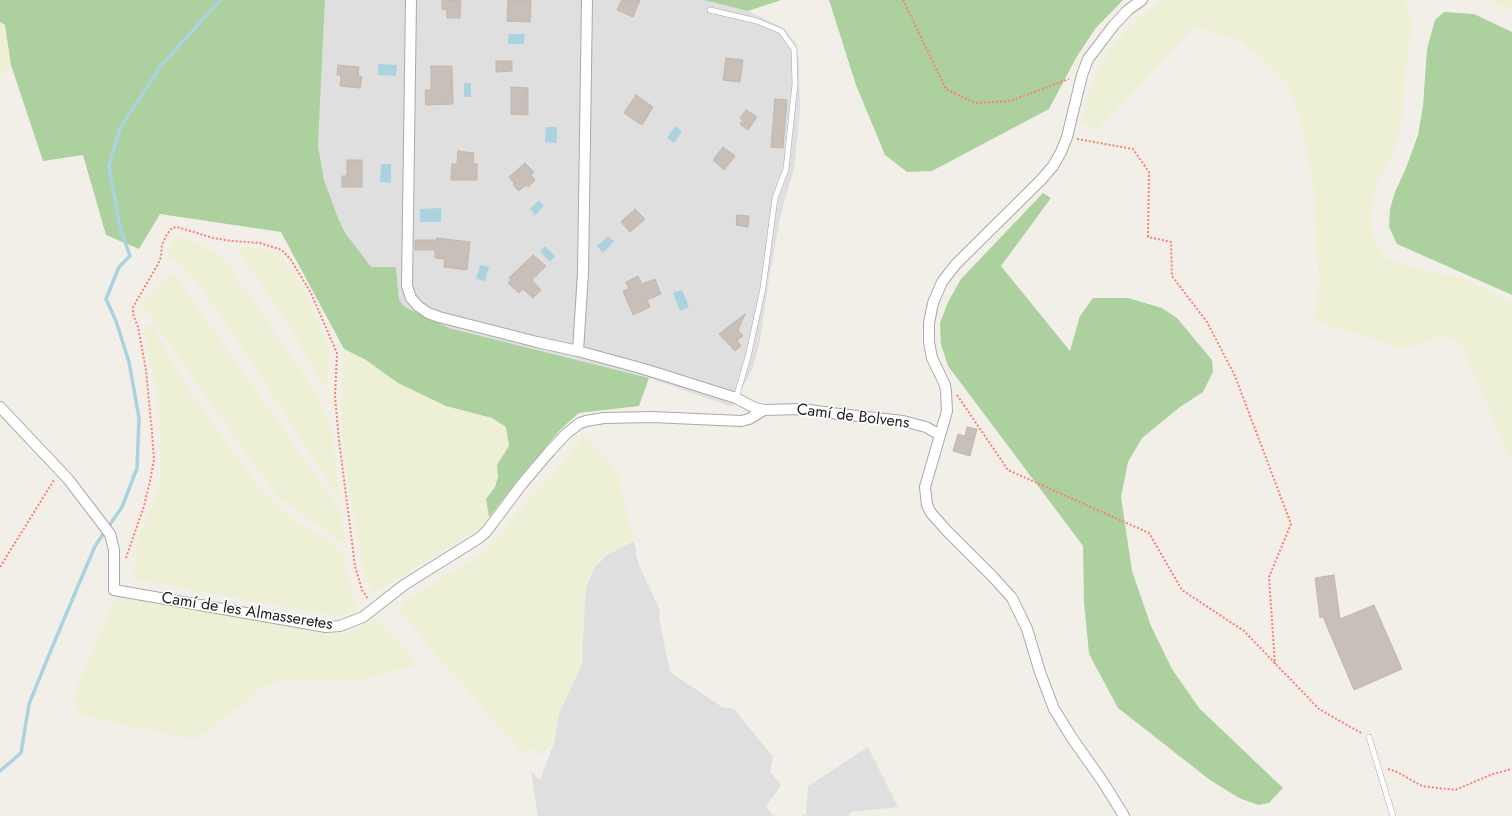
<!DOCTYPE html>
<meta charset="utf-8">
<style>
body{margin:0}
canvas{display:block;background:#f2efe9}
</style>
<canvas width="1512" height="816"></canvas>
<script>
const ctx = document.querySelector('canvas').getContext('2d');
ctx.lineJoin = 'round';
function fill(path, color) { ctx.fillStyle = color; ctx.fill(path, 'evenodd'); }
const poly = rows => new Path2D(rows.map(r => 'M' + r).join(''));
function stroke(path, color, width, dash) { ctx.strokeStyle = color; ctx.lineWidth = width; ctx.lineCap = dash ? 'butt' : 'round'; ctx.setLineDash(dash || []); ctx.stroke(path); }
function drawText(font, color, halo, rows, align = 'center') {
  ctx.font = font + ' Jost,sans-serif'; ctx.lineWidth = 3.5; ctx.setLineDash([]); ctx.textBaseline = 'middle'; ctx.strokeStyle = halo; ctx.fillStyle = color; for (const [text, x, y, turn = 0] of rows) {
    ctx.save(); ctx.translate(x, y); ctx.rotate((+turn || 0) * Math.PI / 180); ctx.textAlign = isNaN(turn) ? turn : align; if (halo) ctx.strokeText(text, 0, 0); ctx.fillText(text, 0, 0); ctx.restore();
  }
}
fill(poly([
 [325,0,704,0,748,11,784,28,797,45,799,63,800,110,794,168,780,218,768,286,760,341,753,368,732,407,649,378,449,328,407,308,402,304,399,299,396,267,371,267,354,247,338,218,324,180,318,146],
 [634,541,638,563,660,610,659,618,670,672,722,707,734,709,773,757,770,771,781,785,766,807,772,814,776,816,538,816,531,771,540,780,554,743,559,714,582,663,585,594,587,585,595,567,607,555],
 [868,747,898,807,850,812,849,816,802,816,806,814,808,786]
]), '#e0dfdf');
fill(poly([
 [1160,0,1405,0,1413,22,1405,74,1401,127,1396,145,1377,183,1370,217,1374,241,1387,259,1421,270,1460,277,1512,303,1512,462,1459,340,1441,336,1406,349,1314,321,1319,286,1314,189,1300,115,1286,81,1240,40,1196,27,1095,131,1082,122,1091,86,1104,56,1128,29],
 [1490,0,1512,0,1512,11],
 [0,22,5,25,11,65,0,77],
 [175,236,204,246,218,255,230,267,317,394,332,432,340,501,261,376,202,289,182,266,167,256],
 [247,247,259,248,280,255,299,279,330,350,327,392,288,323,237,250],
 [173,273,341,511,344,544,279,498,214,409,142,304],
 [152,323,169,357,200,406,261,490,283,511,304,527,333,542,344,557,353,599,358,611,335,616,133,579,138,539,156,495,161,474,161,450,157,393,143,327],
 [344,349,446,406,492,418,506,427,509,446,497,465,498,477,495,487,486,499,489,517,481,528,373,593,365,576,358,540,351,500,342,432,341,403],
 [585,436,617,472,634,541,619,547,601,559,589,576,585,594,582,663,559,714,553,739,554,743,539,756,530,746,522,753,400,613,401,603,482,554],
 [116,597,327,633,342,633,355,629,375,619,399,642,417,665,354,681,335,679,290,679,276,683,261,689,196,740,83,716,77,711,75,699,78,684]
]), '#eef0d5');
fill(poly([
 [0,0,325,0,318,146,324,180,338,218,346,234,371,267,396,267,399,299,402,304,407,308,449,328,649,378,639,406,579,413,562,428,524,472,489,517,486,499,495,487,498,477,497,465,509,446,506,427,492,418,446,406,398,383,366,360,344,349,281,232,160,214,139,249,106,235,83,155,43,161,11,65,5,25,0,22],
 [704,0,781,0,748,11],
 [829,0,1123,0,1095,29,1076,58,1049,109,932,171,907,172,885,155,856,85],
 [1444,12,1474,14,1512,32,1512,295,1397,244,1389,227,1390,209,1395,192,1406,168,1418,135,1423,106,1427,49,1435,20],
 [1043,193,1051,198,1001,266,1070,351,1080,316,1093,298,1128,298,1162,308,1177,318,1212,360,1213,372,1203,392,1180,407,1142,438,1128,462,1121,497,1132,571,1151,626,1172,669,1199,708,1283,788,1269,803,1258,805,1239,798,1210,780,1118,708,1089,654,1084,602,1083,546,948,366,941,344,940,323,948,302,961,279]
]), '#add19e');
fill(poly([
 [509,34,525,34,524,44,508,44],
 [378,64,397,65,396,76,378,75],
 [464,83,471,83,471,97,464,97],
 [675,126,682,131,674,143,667,138],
 [546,127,557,127,557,143,545,142],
 [381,164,391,164,391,183,380,182],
 [539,200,544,206,535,215,530,209],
 [441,208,441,222,420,222,420,209],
 [608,236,614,241,603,253,597,246],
 [545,246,555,256,550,262,540,251],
 [480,265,489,267,485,281,476,279],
 [682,290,689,307,680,311,673,293]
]), '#aad3df');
stroke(poly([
 [0,771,21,753,29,704,51,650,95,546,122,507,137,468,139,418,129,362,116,321,106,299,119,267,130,256,120,227,109,166,120,128,160,67,220,0]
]), '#aad3df', 3.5);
const building = poly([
 [442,0,461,1,460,18,447,18,447,10,442,9,442,0],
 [508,0,531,0,530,22,507,21,508,0],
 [622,0,640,0,633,17,617,10,622,0],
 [726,58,743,60,740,82,723,80,726,58],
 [496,61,512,61,512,71,496,72,496,61],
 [338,65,359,67,358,76,362,77,360,88,340,86,341,75,337,75,338,65],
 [431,66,452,66,453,104,426,105,425,90,431,90,431,66],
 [511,87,528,88,528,115,511,114,511,87],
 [636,95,653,107,642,125,624,113,636,95],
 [775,99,787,100,783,148,771,147,775,99],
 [746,110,757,117,748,130,740,124,743,120,740,118,746,110],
 [723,147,735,156,724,170,713,160,723,147],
 [458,151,474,153,473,164,477,164,477,180,451,180,452,164,457,164,458,151],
 [347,160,362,160,362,187,342,187,342,176,347,176,347,160],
 [525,163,534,172,531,175,535,180,528,187,526,185,519,191,513,185,514,183,509,177,525,163],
 [635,209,645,219,630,232,621,222,635,209],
 [737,215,749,216,748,227,736,225,737,215],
 [437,238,470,242,467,270,444,267,445,259,435,258,435,250,415,250,415,240,436,240,437,238],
 [533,255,546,266,532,280,541,290,533,298,523,289,519,293,508,283,511,280,509,278,533,255],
 [638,276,642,284,655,279,661,294,647,300,650,307,633,315,623,291,629,289,626,282,638,276],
 [745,314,738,330,743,336,737,340,741,346,735,351,719,334,745,314],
 [967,427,977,429,970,456,953,451,958,434,965,436,967,427],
 [1334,575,1340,619,1374,605,1402,669,1354,690,1323,617,1320,618,1315,578,1334,575]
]);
fill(building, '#c7bfb8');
stroke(building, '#c4b6ab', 1);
const lane = poly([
 [710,10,757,21,781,31,794,49,795,84,786,169,775,198,763,288,748,357,736,398],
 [1369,737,1393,816]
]);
const street = poly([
 [411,0,407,286,411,298,418,306,428,313,439,317,537,342,578,351,644,369,736,398,755,408,764,410,802,409,831,413,903,421,926,427,940,435],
 [578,351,583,273,587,0],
 [0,407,68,479,110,534,114,550,114,590,326,627,340,626,363,617,404,585,479,538,486,532,522,484,550,451,567,433,580,423,586,421,604,418,652,417,741,421,749,419,764,410],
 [1124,816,1103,782,1072,738,1054,709,1040,672,1027,629,1012,598,993,577,947,531,931,513,927,505,925,487,947,411,946,392,945,385,932,358,929,342,929,323,933,303,942,282,956,264,1041,180,1053,166,1061,152,1067,137,1082,75,1088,59,1114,25,1128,10,1142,0]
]);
stroke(lane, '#a9a9a9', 6);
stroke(street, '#a9a9a9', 12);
stroke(poly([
 [903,0,946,89,975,103,1010,101,1069,79],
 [1077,139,1133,149,1149,172,1148,237,1171,242,1172,276,1207,322,1235,376,1291,524,1269,577,1275,664],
 [957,395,1008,470,1149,533,1182,590,1244,631,1319,709,1363,734],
 [126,558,144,506,150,481,154,460,152,433,146,370,138,327,133,314,133,307,157,266,161,257,162,245,167,234,172,228,177,227,213,238,232,241,260,243,282,250,291,260,311,293,337,353,335,396,339,440,355,566,362,590,368,599],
 [0,567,54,480],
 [1388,769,1397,772,1422,786,1455,790,1493,774,1512,769]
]), '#fa8072', 2, [2, 2]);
stroke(lane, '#fff', 5);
stroke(street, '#fff', 10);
drawText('16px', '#222', '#fff', [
 ["Camí de Bolvens",853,417,7],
 ["Camí de les Almasseretes",247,612,9]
]);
</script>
